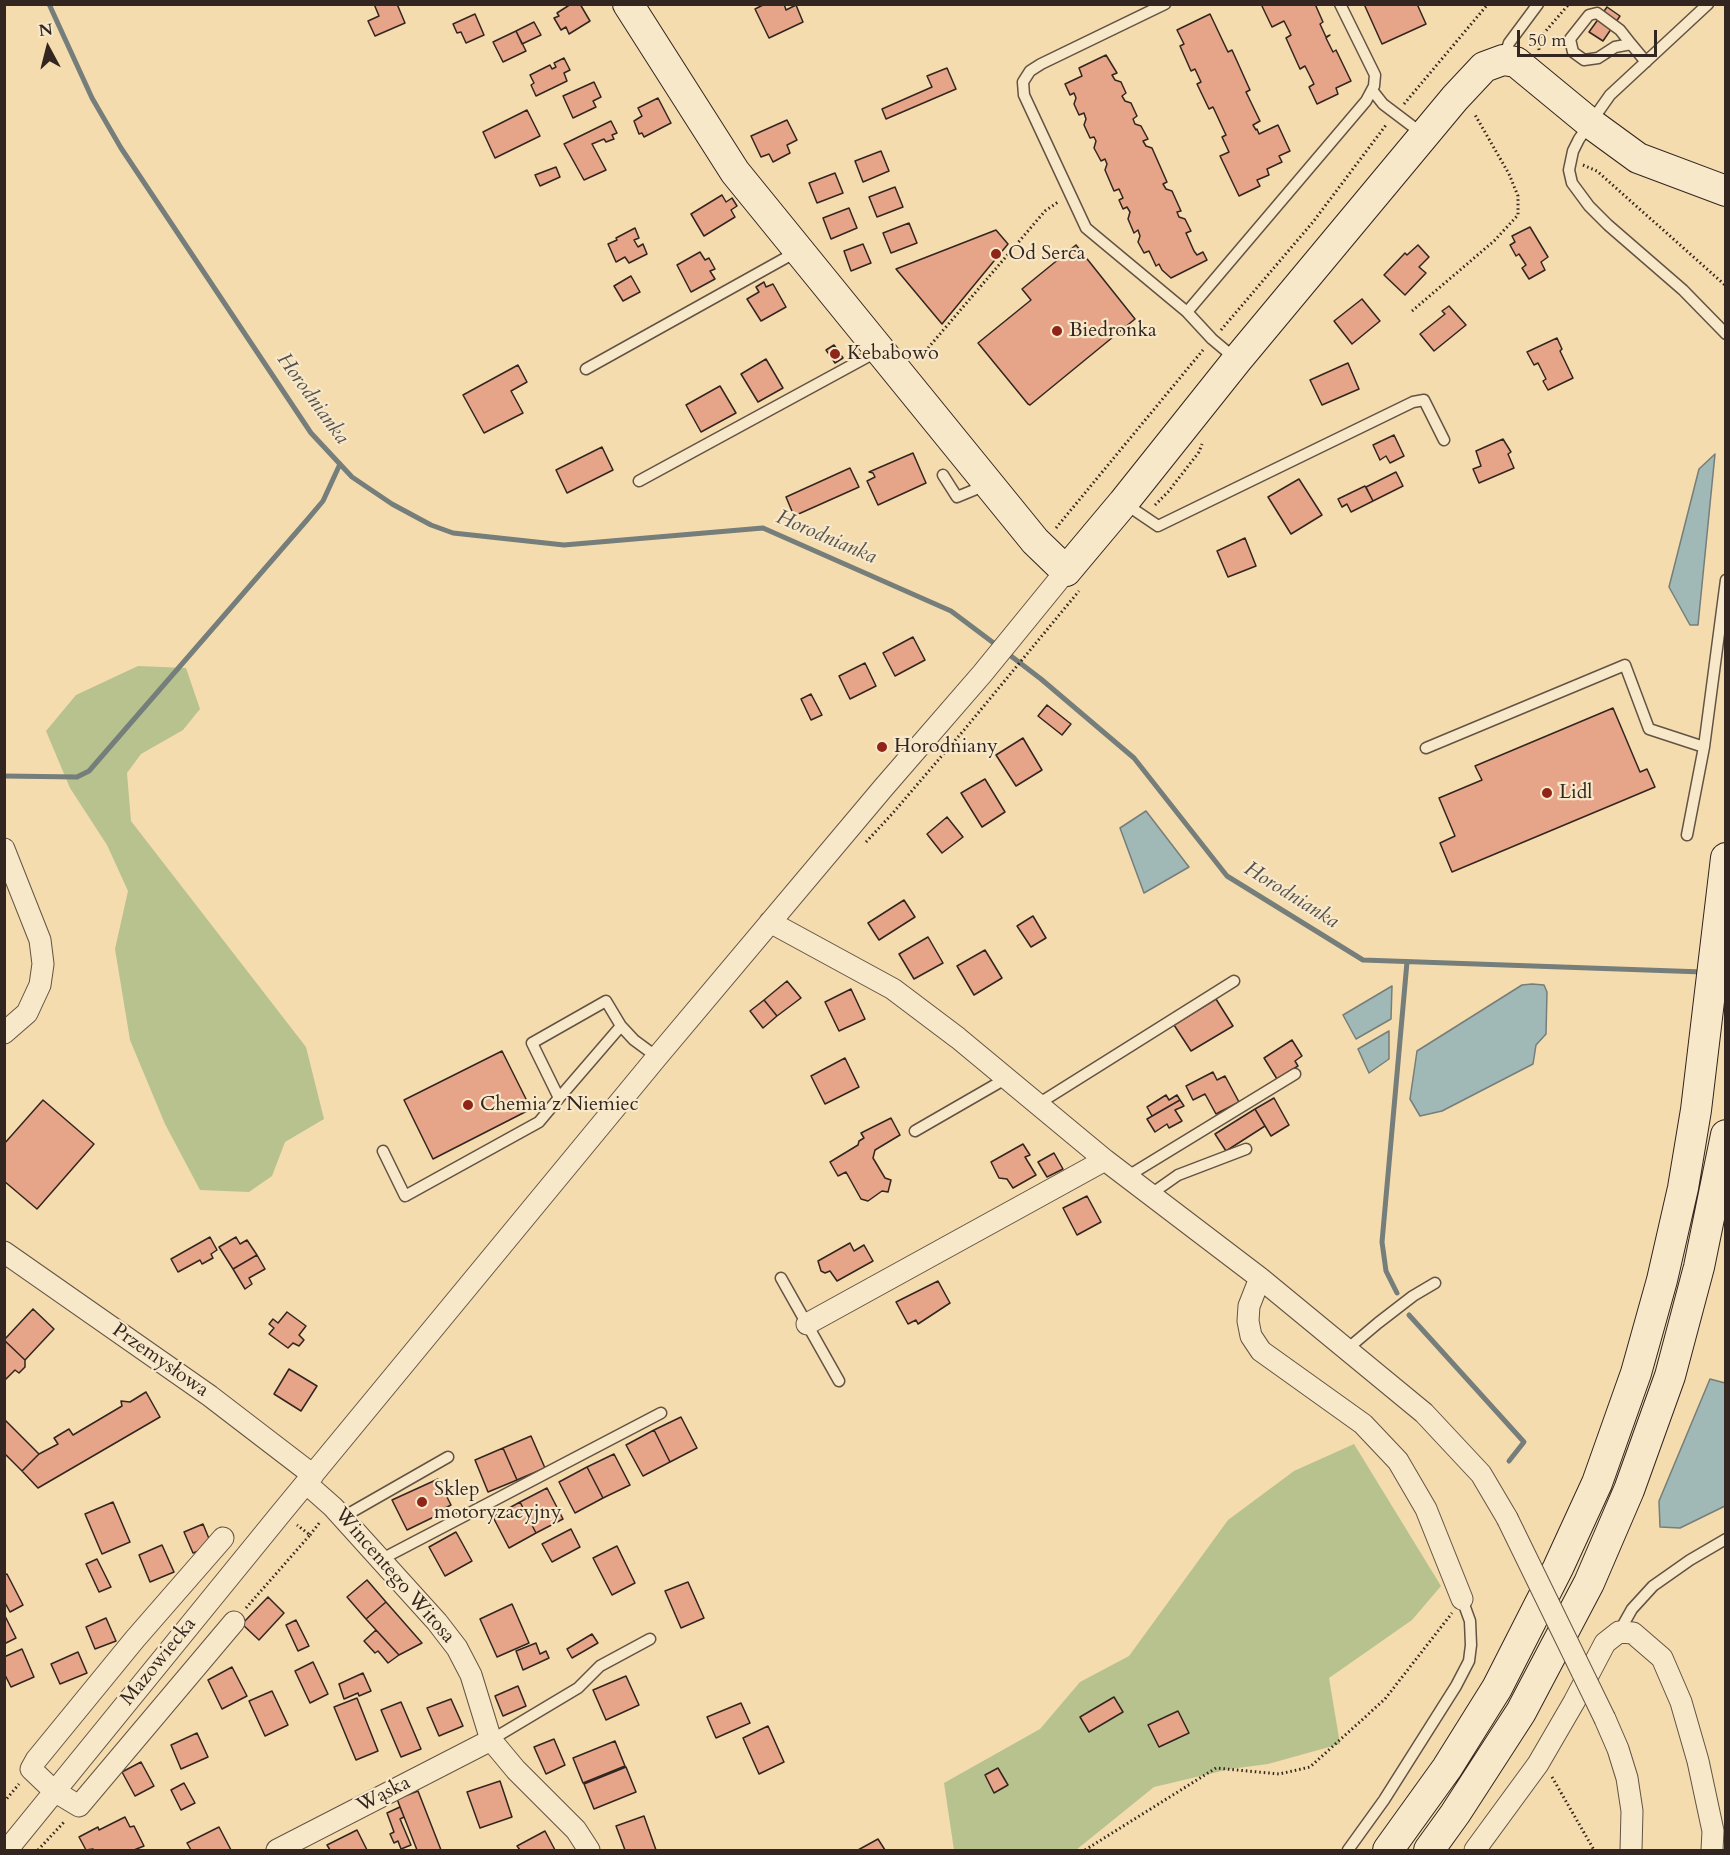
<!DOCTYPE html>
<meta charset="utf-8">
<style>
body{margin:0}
#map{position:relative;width:1730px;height:1855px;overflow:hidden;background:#f4dcae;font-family:Cardo,serif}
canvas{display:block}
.frame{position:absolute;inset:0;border:6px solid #33251f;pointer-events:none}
.north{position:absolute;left:18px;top:18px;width:60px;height:60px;-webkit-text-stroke:4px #f8e8ca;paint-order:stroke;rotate:353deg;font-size:16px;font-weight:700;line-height:24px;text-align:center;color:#33251f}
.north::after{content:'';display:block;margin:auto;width:21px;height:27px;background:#33251f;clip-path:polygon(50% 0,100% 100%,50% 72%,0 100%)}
.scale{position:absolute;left:1517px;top:30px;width:140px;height:27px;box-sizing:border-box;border:3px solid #33251f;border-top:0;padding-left:8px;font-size:18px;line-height:21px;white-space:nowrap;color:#33251f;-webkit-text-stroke:4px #f8e8ca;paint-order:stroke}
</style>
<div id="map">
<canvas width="1730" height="1855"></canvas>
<div class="frame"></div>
<div class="north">N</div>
<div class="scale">50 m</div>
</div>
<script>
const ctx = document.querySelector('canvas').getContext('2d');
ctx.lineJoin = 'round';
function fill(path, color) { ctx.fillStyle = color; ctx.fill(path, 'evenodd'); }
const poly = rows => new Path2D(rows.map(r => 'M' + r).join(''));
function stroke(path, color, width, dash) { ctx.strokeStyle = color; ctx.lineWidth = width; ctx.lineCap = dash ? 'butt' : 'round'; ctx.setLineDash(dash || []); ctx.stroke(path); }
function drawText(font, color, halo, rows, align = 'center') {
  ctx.font = font + ' Cardo,serif'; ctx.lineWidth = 4.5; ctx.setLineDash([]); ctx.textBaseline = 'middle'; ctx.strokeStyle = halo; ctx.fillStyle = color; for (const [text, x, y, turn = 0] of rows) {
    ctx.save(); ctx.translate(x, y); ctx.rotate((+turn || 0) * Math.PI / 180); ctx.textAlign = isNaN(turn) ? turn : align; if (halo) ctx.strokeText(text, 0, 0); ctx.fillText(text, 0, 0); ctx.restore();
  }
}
fill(poly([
 [138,666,186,668,200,709,183,730,141,754,127,773,131,821,306,1047,324,1119,285,1142,272,1176,249,1192,200,1190,165,1124,130,1040,115,949,128,891,107,845,70,788,46,731,76,695],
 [1354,1444,1441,1586,1412,1620,1329,1678,1340,1744,1268,1764,1230,1769,1154,1787,1076,1850,954,1850,944,1783,1040,1729,1080,1682,1129,1656,1228,1520,1294,1471]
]), '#b7c28e');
const water = poly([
 [1715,454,1698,625,1690,625,1669,587,1699,469,1715,454],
 [1146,811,1189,867,1144,893,1120,828,1146,811],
 [1532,984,1544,985,1547,992,1546,1034,1536,1045,1533,1064,1442,1111,1420,1116,1410,1099,1417,1051,1522,985,1532,984],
 [1392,986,1391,1019,1356,1039,1343,1015,1392,986],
 [1389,1031,1389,1059,1369,1073,1358,1049,1389,1031],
 [1710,1379,1725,1383,1725,1506,1680,1528,1660,1527,1659,1501,1710,1379]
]);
fill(water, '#a1b9b6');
stroke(water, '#757e7a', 1.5);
stroke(poly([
 [49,4,92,98,121,148,311,433,352,477,392,504,431,525,453,533,564,545,763,528,951,611,999,647],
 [1007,653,1041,679,1134,758,1227,876,1363,960,1703,972],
 [4,776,77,777,89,771,307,520,323,501,340,464],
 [1397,1293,1386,1271,1382,1242,1407,962],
 [1409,1315,1524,1442,1509,1461]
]), '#757e7a', 5);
const building = poly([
 [374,4,397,4,405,23,375,36,368,21,379,16,374,4],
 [571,4,580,4,590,21,569,34,566,27,561,30,554,18,559,16,557,13,571,4],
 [765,4,784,4,786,10,796,5,803,22,769,38,755,9,765,4],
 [1261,4,1315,4,1323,22,1320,24,1326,37,1330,35,1326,38,1333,52,1336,50,1351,81,1336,88,1338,94,1317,104,1309,87,1314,84,1305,66,1300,69,1286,38,1291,35,1284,21,1272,27,1261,4],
 [1364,4,1417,4,1426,24,1382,44,1364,4],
 [1607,7,1620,16,1603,41,1589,32,1607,7],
 [475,14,484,35,466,43,461,32,457,33,453,24,475,14],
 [1210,14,1228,52,1232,50,1250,90,1246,92,1260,121,1253,125,1256,130,1257,129,1259,134,1278,125,1290,151,1279,156,1282,162,1267,169,1269,175,1257,180,1260,186,1239,196,1220,156,1229,152,1222,137,1226,135,1213,107,1209,109,1197,84,1201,82,1195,69,1191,71,1180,46,1184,44,1177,30,1210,14],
 [534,22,541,35,522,44,516,31,534,22],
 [516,31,526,51,503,62,493,42,516,31],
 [1106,55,1117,73,1112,75,1115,80,1121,82,1126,93,1122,96,1125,101,1131,103,1137,116,1133,119,1135,124,1141,126,1148,139,1143,141,1146,146,1152,148,1167,182,1163,184,1166,189,1172,191,1181,211,1177,212,1179,217,1185,219,1191,231,1186,233,1194,251,1197,255,1203,252,1207,260,1171,278,1162,270,1159,264,1156,266,1149,251,1144,253,1138,242,1140,236,1138,230,1134,233,1128,219,1130,212,1127,207,1123,209,1119,200,1123,198,1119,189,1114,191,1105,170,1107,164,1105,159,1101,161,1094,148,1096,141,1094,137,1090,138,1084,125,1086,119,1084,113,1079,115,1074,104,1076,98,1074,93,1070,95,1065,84,1082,76,1079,68,1106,55],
 [564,58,570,70,564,73,567,81,536,96,531,85,534,83,530,75,550,65,552,69,556,67,554,63,564,58],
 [947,68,956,89,886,119,882,109,932,87,927,76,947,68],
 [594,82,601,97,593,101,596,107,573,118,563,96,594,82],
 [658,98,671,123,644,137,642,133,639,134,634,121,642,116,638,108,658,98],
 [527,110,540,136,495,158,483,132,527,110],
 [787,120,797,140,787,145,790,153,773,162,769,154,761,157,751,136,787,120],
 [611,121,617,133,612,135,614,139,606,142,604,139,592,144,606,170,584,180,564,144,611,121],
 [881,151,889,171,863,182,855,161,881,151],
 [556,167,560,177,540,186,535,175,556,167],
 [835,173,843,193,817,203,809,183,835,173],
 [895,187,903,207,877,217,869,197,895,187],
 [722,195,726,202,732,198,737,206,731,210,735,217,704,236,691,214,722,195],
 [849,208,857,228,831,239,823,218,849,208],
 [909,223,917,243,891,253,883,233,909,223],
 [1530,227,1548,257,1541,262,1545,270,1529,279,1522,268,1526,265,1519,254,1516,256,1510,245,1515,242,1512,236,1530,227],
 [635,228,639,238,634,240,638,247,643,244,647,254,629,263,625,257,616,262,608,244,617,240,616,238,635,228],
 [996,230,1008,244,942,324,896,269,996,230],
 [863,244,871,263,851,271,844,251,863,244],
 [1076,245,1135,319,1030,405,1028,404,978,343,1031,300,1022,289,1076,245],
 [1418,245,1429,257,1419,267,1426,273,1405,295,1384,275,1405,253,1407,255,1418,245],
 [700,252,705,260,709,258,715,269,710,271,715,279,691,292,677,265,700,252],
 [631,276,640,292,623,301,614,286,631,276],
 [764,282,766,287,773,284,786,307,761,321,747,299,759,292,756,287,764,282],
 [1362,299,1380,321,1352,344,1334,321,1362,299],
 [1449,306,1466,325,1434,351,1420,334,1445,314,1442,311,1449,306],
 [1557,338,1562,349,1560,351,1573,378,1548,390,1543,381,1546,379,1538,363,1534,365,1527,352,1557,338],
 [834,345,843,358,835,363,826,350,834,345],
 [766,359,783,388,758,402,741,374,766,359],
 [1348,363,1359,389,1322,405,1310,380,1348,363],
 [518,365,527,382,511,391,523,413,484,433,463,395,518,365],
 [720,386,736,413,701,432,686,405,720,386],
 [1394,435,1404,456,1390,463,1386,456,1380,460,1373,445,1394,435],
 [1503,439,1511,452,1508,454,1514,468,1479,483,1473,469,1481,466,1476,451,1503,439],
 [602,447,613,470,567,493,556,470,602,447],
 [913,453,926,483,878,505,867,481,875,477,873,473,869,472,913,453],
 [850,468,859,487,794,516,786,497,850,468],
 [1396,472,1403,486,1373,501,1366,487,1396,472],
 [1299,479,1322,515,1291,534,1268,497,1299,479],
 [1365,486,1373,501,1351,512,1347,504,1342,507,1338,499,1365,486],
 [1245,538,1256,566,1228,577,1217,551,1245,538],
 [913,637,925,660,895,676,883,653,913,637],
 [865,663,876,686,850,699,839,676,865,663],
 [811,694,822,715,811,720,801,699,811,694],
 [1047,705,1071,724,1062,735,1038,716,1047,705],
 [1613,708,1640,772,1647,769,1655,787,1452,872,1440,843,1455,836,1439,798,1482,780,1475,766,1613,708],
 [1023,738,1042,770,1016,786,996,755,1023,738],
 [985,779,1005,812,982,827,961,793,985,779],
 [947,817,963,837,942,853,927,834,947,817],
 [904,900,915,917,879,940,868,923,904,900],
 [1033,916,1046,938,1031,947,1017,926,1033,916],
 [928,937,943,963,914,979,899,954,928,937],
 [985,950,1002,978,974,995,957,966,985,950],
 [787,981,801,998,777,1016,764,1000,787,981],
 [851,989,865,1019,839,1031,825,1002,851,989],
 [1216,999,1233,1026,1191,1051,1174,1025,1216,999],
 [764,1000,777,1016,763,1028,750,1011,764,1000],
 [1292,1040,1302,1056,1295,1061,1298,1066,1277,1079,1264,1058,1292,1040],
 [502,1051,531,1109,433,1159,404,1100,502,1051],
 [845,1058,859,1087,825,1104,811,1076,845,1058],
 [1213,1072,1217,1080,1225,1076,1239,1102,1216,1114,1205,1094,1193,1100,1186,1086,1213,1072],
 [1166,1095,1169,1100,1177,1095,1180,1100,1152,1116,1147,1107,1166,1095],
 [1274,1098,1289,1125,1271,1136,1255,1109,1274,1098],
 [43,1100,94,1144,37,1209,4,1181,4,1144,43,1100],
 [1180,1100,1184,1106,1175,1110,1182,1121,1169,1128,1167,1124,1155,1132,1147,1119,1180,1100],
 [1255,1109,1265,1126,1226,1151,1215,1134,1255,1109],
 [891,1118,900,1135,875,1150,873,1158,885,1178,891,1180,888,1192,882,1191,868,1201,861,1199,846,1172,838,1176,830,1162,858,1145,859,1141,864,1138,861,1133,891,1118],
 [1023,1144,1030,1155,1025,1157,1036,1175,1013,1188,1007,1179,999,1178,991,1162,1023,1144],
 [1054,1153,1063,1169,1047,1177,1038,1162,1054,1153],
 [1087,1196,1101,1222,1077,1235,1063,1208,1087,1196],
 [210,1237,217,1250,211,1254,213,1258,202,1264,200,1260,178,1272,171,1259,210,1237],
 [236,1237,240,1244,247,1240,257,1255,233,1269,219,1247,236,1237],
 [850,1243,854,1251,864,1245,873,1261,837,1281,830,1271,825,1273,821,1271,818,1261,850,1243],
 [257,1255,265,1269,249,1278,252,1284,245,1289,233,1269,257,1255],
 [938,1281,950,1303,918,1324,916,1320,908,1324,896,1302,938,1281],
 [33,1309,54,1329,25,1360,4,1340,33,1309],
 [287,1312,306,1326,299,1335,304,1340,299,1346,293,1343,288,1348,269,1334,274,1328,269,1324,273,1319,278,1323,287,1312],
 [4,1340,25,1360,25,1367,19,1373,15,1370,4,1381,4,1340],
 [289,1369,317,1386,301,1411,274,1394,289,1369],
 [146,1392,160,1417,38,1488,22,1471,39,1454,58,1444,54,1438,69,1429,73,1435,122,1406,121,1401,130,1402,146,1392],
 [681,1417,697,1448,670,1462,654,1430,681,1417],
 [4,1419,39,1454,22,1471,4,1453,4,1419],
 [654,1430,670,1462,643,1476,626,1445,654,1430],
 [531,1436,545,1468,517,1480,503,1448,531,1436],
 [503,1448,517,1480,488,1492,475,1460,503,1448],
 [614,1454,630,1485,603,1498,587,1467,614,1454],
 [587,1467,603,1498,575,1513,559,1482,587,1467],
 [438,1479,451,1505,441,1510,442,1513,407,1530,392,1500,438,1479],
 [547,1488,563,1519,536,1533,520,1502,547,1488],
 [113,1502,130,1542,102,1554,85,1514,113,1502],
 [520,1502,536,1533,509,1548,493,1517,520,1502],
 [203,1524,212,1546,193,1553,184,1532,203,1524],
 [571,1529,580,1547,552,1562,542,1544,571,1529],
 [456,1532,472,1561,445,1576,429,1547,456,1532],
 [162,1545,174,1572,150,1582,139,1555,162,1545],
 [617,1546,635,1583,612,1595,593,1558,617,1546],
 [97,1559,111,1587,99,1592,86,1564,97,1559],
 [7,1574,23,1605,10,1612,4,1601,4,1575,7,1574],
 [367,1580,386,1602,366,1619,347,1597,367,1580],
 [688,1582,704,1618,681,1628,665,1591,688,1582],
 [268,1597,284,1613,259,1640,242,1624,268,1597],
 [386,1602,422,1643,399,1655,366,1619,386,1602],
 [512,1604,529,1643,497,1657,480,1619,512,1604],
 [4,1614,16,1638,4,1644,4,1614],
 [106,1618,116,1641,95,1649,86,1627,106,1618],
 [296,1620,309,1646,298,1651,286,1625,296,1620],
 [376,1630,399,1655,388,1663,378,1651,375,1653,364,1641,376,1630],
 [592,1634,598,1643,572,1658,567,1649,592,1634],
 [536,1643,540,1654,546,1651,549,1658,523,1670,516,1651,536,1643],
 [22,1649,34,1677,11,1687,4,1673,4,1657,22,1649],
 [78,1652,87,1673,60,1684,51,1664,78,1652],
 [313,1662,328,1694,310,1703,295,1671,313,1662],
 [232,1667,247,1696,222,1709,208,1680,232,1667],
 [363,1673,371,1691,359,1696,358,1693,344,1699,339,1684,363,1673],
 [626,1676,639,1705,606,1720,593,1690,626,1676],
 [518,1686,526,1706,503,1716,495,1696,518,1686],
 [272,1691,288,1725,265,1736,249,1701,272,1691],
 [1114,1697,1123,1712,1089,1732,1080,1717,1114,1697],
 [357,1698,378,1751,356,1760,334,1707,357,1698],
 [451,1699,463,1726,439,1736,427,1708,451,1699],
 [401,1702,421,1749,401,1757,381,1710,401,1702],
 [741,1703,750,1723,716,1738,707,1717,741,1703],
 [1178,1711,1189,1733,1159,1747,1148,1725,1178,1711],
 [768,1726,784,1762,759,1774,743,1738,768,1726],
 [197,1733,208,1757,181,1769,171,1745,197,1733],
 [554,1739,565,1765,546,1774,534,1747,554,1739],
 [615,1741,625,1766,583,1783,573,1758,615,1741],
 [141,1762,154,1786,135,1796,122,1772,141,1762],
 [626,1767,636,1792,594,1809,584,1784,626,1767],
 [998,1768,1008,1785,994,1793,985,1775,998,1768],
 [500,1781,512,1817,480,1828,467,1792,500,1781],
 [184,1783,195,1803,181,1810,171,1790,184,1783],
 [418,1791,441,1850,417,1850,397,1799,418,1791],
 [400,1807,404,1817,400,1819,411,1845,401,1849,398,1841,394,1843,390,1834,394,1832,387,1813,400,1807],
 [644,1816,656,1850,625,1850,616,1826,644,1816],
 [125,1817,130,1827,134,1826,144,1846,134,1850,94,1850,93,1849,86,1850,79,1837,98,1827,99,1830,125,1817],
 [219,1827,231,1850,191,1850,187,1843,219,1827],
 [357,1830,367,1850,330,1850,327,1845,357,1830],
 [545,1831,555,1850,520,1850,517,1846,545,1831],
 [878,1839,885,1850,858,1850,878,1839]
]);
fill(building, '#e6a488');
stroke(building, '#33251f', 1.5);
const lane = poly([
 [1165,4,1041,64,1030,71,1023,82,1024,95,1086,228,1187,312,1212,339,1237,360],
 [1708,4,1610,95,1579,139,1573,151,1569,170,1572,183,1589,206,1608,225,1683,290,1726,334],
 [1631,44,1615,47,1598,58,1584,60,1573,52,1570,39,1589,15,1597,13,1620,30,1631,44,1646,62],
 [1504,57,1509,43,1538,4],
 [1372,90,1383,104,1424,135],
 [1187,312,1366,101,1374,86,1375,75,1340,4],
 [586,369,798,251],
 [943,475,957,497,974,490,983,482],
 [639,481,878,351],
 [1124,503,1158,526,1413,402,1424,400,1444,440],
 [1426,748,1625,665,1649,729,1704,747],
 [1687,835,1704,747,1726,580],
 [559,1098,621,1026],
 [1038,1104,1234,981],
 [915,1131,1007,1078],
 [383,1151,405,1196,539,1122,559,1098,532,1043,606,1001,621,1026,634,1040,657,1057],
 [1128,1176,1295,1074],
 [1151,1194,1178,1175,1246,1149],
 [781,1278,839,1381],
 [1346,1350,1378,1323,1413,1296,1435,1283],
 [343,1517,448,1457],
 [380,1560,661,1413],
 [1619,1632,1632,1609,1653,1586,1690,1560,1726,1539],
 [491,1740,578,1688,600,1666,650,1639],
 [1348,1850,1384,1800,1456,1686,1469,1661,1471,1645,1470,1621,1462,1599]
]);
const street = poly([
 [4,849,40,940,43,964,40,985,27,1013,4,1033],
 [770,922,893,989,958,1038,1105,1160,1260,1278,1249,1306,1248,1321,1251,1336,1261,1351,1363,1424,1398,1461,1426,1509,1462,1599],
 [4,1252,210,1396,313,1475],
 [1260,1278,1424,1413,1481,1474,1507,1518],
 [807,1324,1105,1160],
 [307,1484,333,1507,437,1622,457,1648,471,1675,491,1740,516,1770,576,1830,589,1850],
 [223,1538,135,1639,36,1760,31,1769,54,1791,79,1806,234,1622],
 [1605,1719,1618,1749,1627,1778,1632,1811,1631,1850],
 [7,1850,282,1512,657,1057,884,787,982,674,1066,571],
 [277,1850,491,1740],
 [1475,1850,1538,1764,1574,1702,1605,1643,1619,1632,1633,1633,1662,1658,1681,1702,1698,1761,1713,1831,1712,1850]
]);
const secondary = poly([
 [628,4,735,172,1035,541,1066,571,1123,503,1237,360,1455,98,1484,67,1503,60,1516,62,1590,123,1638,158,1726,191],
 [1388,1850,1447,1768,1497,1688,1558,1568,1597,1483,1636,1373,1662,1280,1683,1188,1696,1110,1726,858],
 [1429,1850,1455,1814,1521,1712,1589,1583,1629,1490,1670,1376,1699,1267,1726,1135]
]);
stroke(lane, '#635343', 13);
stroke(street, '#635343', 23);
stroke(secondary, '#33251f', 32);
stroke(poly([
 [1539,50,1538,40,1569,4],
 [1404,104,1488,4],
 [1583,165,1597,171,1726,286],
 [1412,311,1494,241,1518,215,1518,196,1509,174,1474,113],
 [1221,330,1313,222,1386,125],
 [928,348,1045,211,1058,202],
 [1155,505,1168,492,1199,452,1202,444],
 [1056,528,1203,350],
 [866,842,892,814,964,730,1079,591],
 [310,1535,320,1522],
 [246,1608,310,1535,297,1525],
 [1552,1777,1594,1850],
 [4,1802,19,1784],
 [38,1850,65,1821],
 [1085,1850,1216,1768,1279,1774,1310,1767,1385,1699,1452,1613]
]), '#33251f', 3, [1.5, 3]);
stroke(lane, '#f8e8ca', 10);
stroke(street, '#f8e8ca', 21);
stroke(secondary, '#f8e8ca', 30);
const streetBridge = poly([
 [1507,1518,1605,1719]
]);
stroke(streetBridge, '#635343', 23, []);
stroke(streetBridge, '#f8e8ca', 21);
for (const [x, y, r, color] of [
 [996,254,6,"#8f2418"],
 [1057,331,6,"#8f2418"],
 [835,354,6,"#8f2418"],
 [882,747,6,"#8f2418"],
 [1547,793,6,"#8f2418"],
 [468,1105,6,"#8f2418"],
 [422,1502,6,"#8f2418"]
]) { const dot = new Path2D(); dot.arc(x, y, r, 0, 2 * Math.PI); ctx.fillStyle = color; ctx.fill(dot); stroke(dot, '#f8e8ca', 2); }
drawText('20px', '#33251f', '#f8e8ca', [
 ["Od Serca",1008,254],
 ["Biedronka",1069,331],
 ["Kebabowo",847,354],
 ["Horodniany",894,747],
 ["Lidl",1559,793],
 ["Chemia z Niemiec",480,1105],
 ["Sklep",434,1490],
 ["motoryzacyjny",434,1513]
], 'left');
drawText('20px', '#33251f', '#f8e8ca', [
 ["Przemysłowa",160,1361,35],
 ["Wincentego Witosa",394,1576,49],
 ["Mazowiecka",159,1662,-51],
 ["Wąska",384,1795,-27]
]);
drawText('italic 21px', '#54514c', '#f8e8ca', [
 ["Horodnianka",312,399,54],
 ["Horodnianka",826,538,23],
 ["Horodnianka",1291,896,32]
]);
</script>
